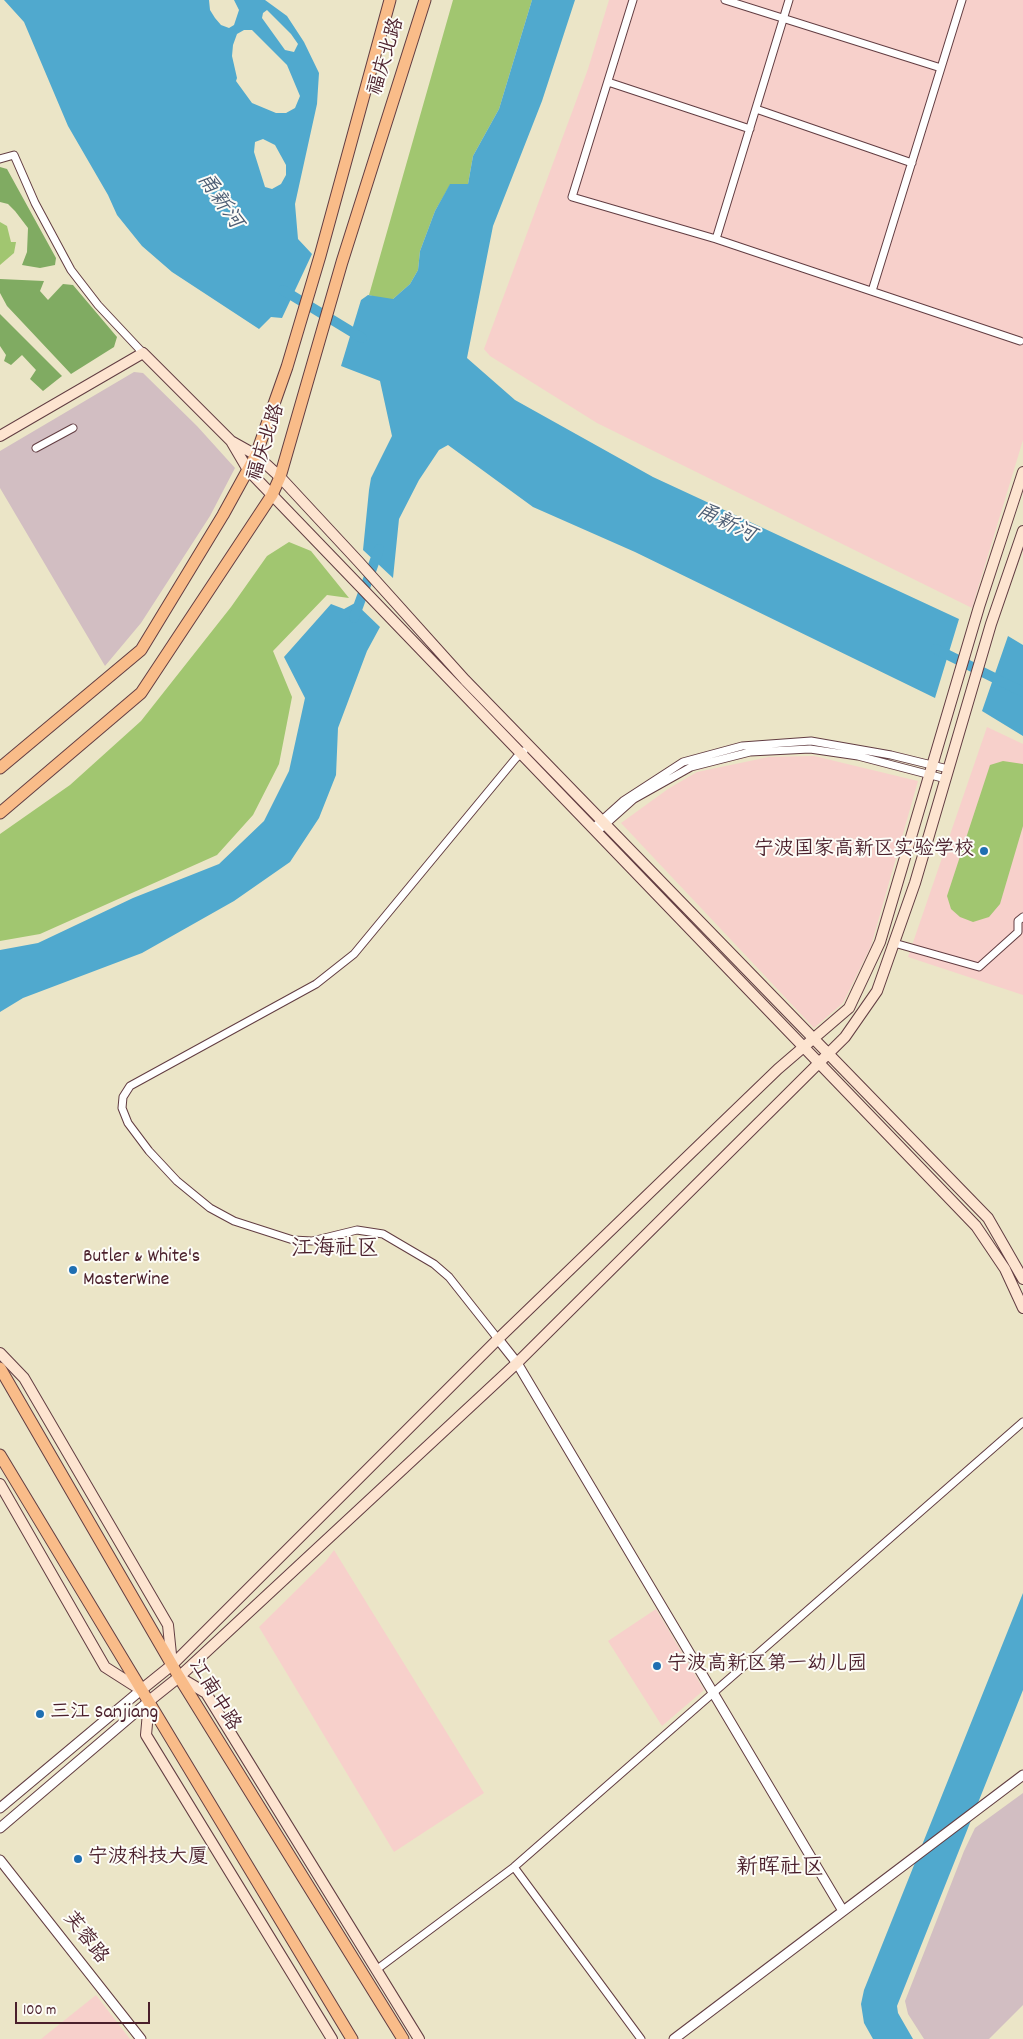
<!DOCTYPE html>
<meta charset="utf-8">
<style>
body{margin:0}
#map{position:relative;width:1023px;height:2039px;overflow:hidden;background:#ebe5c7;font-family:Dekko,sans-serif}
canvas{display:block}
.scale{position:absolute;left:15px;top:2002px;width:135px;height:22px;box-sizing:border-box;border:2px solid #4a1f2b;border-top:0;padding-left:6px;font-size:15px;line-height:18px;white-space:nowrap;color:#4a1f2b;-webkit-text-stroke:4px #fdfcf7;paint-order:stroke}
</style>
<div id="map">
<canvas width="1023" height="2039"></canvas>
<div class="scale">100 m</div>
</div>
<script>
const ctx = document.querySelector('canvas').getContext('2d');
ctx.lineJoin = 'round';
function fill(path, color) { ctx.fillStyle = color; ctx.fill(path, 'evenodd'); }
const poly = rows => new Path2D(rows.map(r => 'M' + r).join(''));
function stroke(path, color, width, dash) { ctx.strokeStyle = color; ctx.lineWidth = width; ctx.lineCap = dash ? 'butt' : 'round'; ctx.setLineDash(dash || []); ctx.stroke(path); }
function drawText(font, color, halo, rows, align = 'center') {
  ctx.font = font + ' Dekko,"LXGW WenKai TC",sans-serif'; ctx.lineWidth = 4; ctx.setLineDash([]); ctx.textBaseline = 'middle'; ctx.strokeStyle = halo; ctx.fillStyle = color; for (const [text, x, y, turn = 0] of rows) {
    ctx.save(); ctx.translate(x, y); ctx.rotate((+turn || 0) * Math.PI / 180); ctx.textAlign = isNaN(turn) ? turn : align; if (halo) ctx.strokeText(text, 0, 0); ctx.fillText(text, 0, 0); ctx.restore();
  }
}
fill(poly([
 [609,0,1023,0,1023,440,972,608,597,423,490,356,484,349,588,69],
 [987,727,1023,744,1023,995,908,957],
 [814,756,918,781,871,946,843,1003,814,1028,621,823,668,789,697,772,769,757],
 [334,1550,484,1793,394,1852,259,1627,326,1561],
 [656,1609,704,1690,662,1726,608,1641],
 [96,1995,130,2039,41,2039]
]), '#f7d0cb');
fill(poly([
 [134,372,143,373,197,426,235,468,210,516,141,623,105,666,0,488,0,451],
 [1023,1793,1023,2005,989,2039,924,2039,908,2014,905,2001,964,1851,975,1828]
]), '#d2bec2');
fill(poly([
 [453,0,532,0,499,109,473,156,468,184,450,185,435,211,420,251,418,270,410,284,393,299,382,299,369,295],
 [0,222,7,226,11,242,16,242,14,253,0,265],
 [289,542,311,551,349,598,327,595,273,651,292,697,279,764,253,815,217,855,40,934,0,941,0,834,70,785,141,721,231,607,267,556],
 [1003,761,1023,764,1023,826,1000,904,989,917,973,922,960,917,951,909,947,896,990,765]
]), '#a1c670');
fill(poly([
 [0,167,7,169,56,258,55,265,40,268,22,265,27,252,28,228,15,211,8,204,0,202],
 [0,279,44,281,40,291,48,300,63,284,73,285,117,337,114,347,71,374,7,306,0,293],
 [0,314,62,376,43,391,30,379,36,370,22,355,11,365,4,361,6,355,0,346]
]), '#80ab62');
fill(poly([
 [4,0,209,0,210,10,215,18,221,25,229,28,234,25,239,10,234,0,265,0,287,16,304,42,319,73,317,104,295,204,298,239,312,254,282,318,271,317,259,329,172,272,142,246,117,215,108,195,68,126,24,22],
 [267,10,291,34,298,44,294,52,285,50,262,18,263,13],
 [244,30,252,30,287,65,300,96,295,108,286,113,276,113,252,103,236,81,237,78,232,56,233,45,237,34],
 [263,139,275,145,286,165,286,175,281,184,272,189,265,187,254,152,255,142],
 [532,0,575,0,542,101,493,226,467,358,515,400,653,477,959,619,935,698,635,552,533,507,448,445,439,450,419,480,399,519,393,578,363,550,369,490,371,478,392,436,380,381,341,366,361,300,368,295,393,299,410,284,418,270,420,251,435,211,450,184,468,184,473,156,499,109],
 [355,603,380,627,367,651,338,728,336,775,319,818,290,862,234,901,142,953,23,998,0,1012,0,950,38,943,133,898,219,864,264,821,289,771,305,698,284,657,331,604,344,609],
 [1008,636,1023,645,1023,736,982,711],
 [1023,1593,1023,1690,897,2006,898,2013,913,2039,873,2039,864,2023,861,2004,864,1990]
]), '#50a9ce');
stroke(poly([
 [283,290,362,338],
 [354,618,379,549],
 [936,649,1023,692]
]), '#50a9ce', 10);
const minor = poly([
 [633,0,572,197,716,239,1020,341],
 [725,0,941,68],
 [608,82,750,129],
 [756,109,912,163],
 [0,159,14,155,35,203,71,270,98,305,143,353],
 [716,239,789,0],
 [872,291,962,0],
 [36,448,73,428],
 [593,828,623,801,683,762,742,746,811,741,891,755,948,769],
 [597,832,634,799,691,767,750,752,810,749,858,756,946,779],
 [894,943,979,967,1018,932,1018,921,1023,917],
 [498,1339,449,1277,434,1264,383,1234,357,1230,312,1241,293,1240,234,1221,210,1208,177,1181,149,1151,128,1123,122,1108,123,1097,130,1086,316,984,354,954,516,758,524,751],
 [514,1867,641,2039],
 [376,1970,514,1867,1023,1422]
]);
const tertiary = poly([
 [498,1339,517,1363,843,1911],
 [0,1808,141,1690],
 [0,1828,149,1701],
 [0,1860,141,2039],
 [674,2039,1023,1775]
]);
const secondary = poly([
 [0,436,143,353,231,441,248,470,976,1226,1005,1269,1023,1308],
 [231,441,256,455,280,477,358,561,465,680,988,1218,1023,1279],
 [0,1353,24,1378,168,1625,172,1664],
 [0,1484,105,1667,141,1690,172,1665,498,1339,778,1069,849,1008,880,942,979,607,1023,472],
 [179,1677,206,1693,419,2039],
 [332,2039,146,1735,149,1701,179,1677,517,1363,845,1037,877,991,915,883,991,624,1023,531]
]);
const primary = poly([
 [0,768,141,650,223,515,256,455,287,367,320,256,390,0],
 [0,813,141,693,272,495,280,477,342,262,425,0],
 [0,1368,179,1677,403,2039],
 [0,1455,352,2039]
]);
stroke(minor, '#623d42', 9);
stroke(tertiary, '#623d42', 11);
stroke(secondary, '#623d42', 12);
stroke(primary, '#623d42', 13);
stroke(minor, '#fff', 7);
stroke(tertiary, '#fff', 9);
stroke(secondary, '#fde4d0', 10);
stroke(primary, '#f9bc89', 11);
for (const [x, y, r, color] of [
 [984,851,5,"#1f6fb2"],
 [73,1270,5,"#1f6fb2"],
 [657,1666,5,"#1f6fb2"],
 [40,1714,5,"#1f6fb2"],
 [78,1859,5,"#1f6fb2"]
]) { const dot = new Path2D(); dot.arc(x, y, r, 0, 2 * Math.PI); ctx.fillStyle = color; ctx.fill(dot); stroke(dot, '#fdfcf7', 2); }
drawText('20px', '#4a1f2b', '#fdfcf7', [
 ["福庆北路",388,57,-73],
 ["福庆北路",268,443,-72],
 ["江南中路",213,1696,59],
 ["芙蓉路",84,1939,52]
]);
drawText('20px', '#4a1f2b', '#fdfcf7', [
 ["宁波国家高新区实验学校",974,851,"right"],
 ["Butler & White's",83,1258],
 ["MasterWine",83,1281],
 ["宁波高新区第一幼儿园",667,1666],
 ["三江 Sanjiang",50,1714],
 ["宁波科技大厦",88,1859]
], 'left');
drawText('italic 21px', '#4d5d74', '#fdfcf7', [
 ["甬新河",218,202,55],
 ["甬新河",725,525,26]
]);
drawText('22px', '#4a1f2b', '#fdfcf7', [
 ["江海社区",335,1251],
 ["新晖社区",780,1870]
]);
</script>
